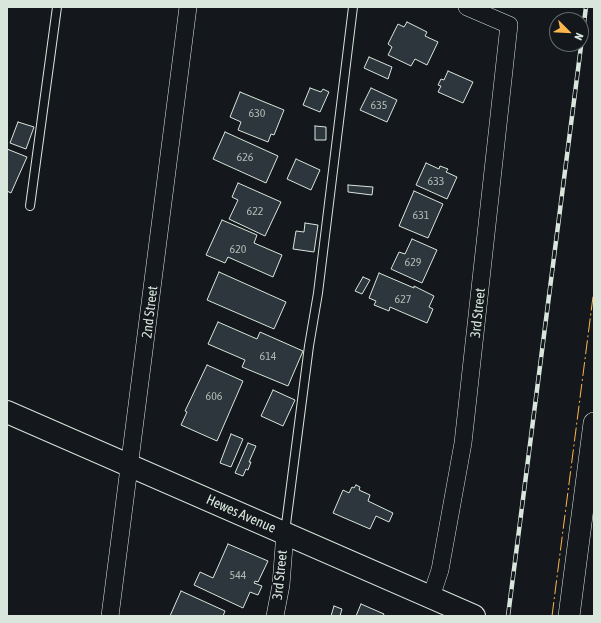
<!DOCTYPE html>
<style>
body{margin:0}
#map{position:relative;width:601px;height:623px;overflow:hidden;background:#14181c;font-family:"Asap Condensed",sans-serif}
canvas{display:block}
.frame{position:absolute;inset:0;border:8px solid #d8e6dc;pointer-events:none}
.north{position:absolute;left:549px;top:12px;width:40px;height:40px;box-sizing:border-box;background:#14181c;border:1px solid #626a69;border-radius:50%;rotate:114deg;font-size:11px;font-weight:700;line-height:16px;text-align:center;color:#d8e6dc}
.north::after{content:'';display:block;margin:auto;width:14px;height:18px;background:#ffb74d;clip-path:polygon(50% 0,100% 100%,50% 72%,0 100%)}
</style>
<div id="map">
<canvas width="601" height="623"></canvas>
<div class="frame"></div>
<div class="north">N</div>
</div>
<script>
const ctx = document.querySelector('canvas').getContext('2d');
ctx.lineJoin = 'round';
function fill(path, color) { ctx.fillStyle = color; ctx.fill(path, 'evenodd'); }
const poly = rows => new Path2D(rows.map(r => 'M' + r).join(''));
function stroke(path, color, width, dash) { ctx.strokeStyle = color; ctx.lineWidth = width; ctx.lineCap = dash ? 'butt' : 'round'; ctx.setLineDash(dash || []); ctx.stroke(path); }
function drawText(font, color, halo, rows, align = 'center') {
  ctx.font = font + ' "Asap Condensed",sans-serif'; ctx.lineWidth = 3; ctx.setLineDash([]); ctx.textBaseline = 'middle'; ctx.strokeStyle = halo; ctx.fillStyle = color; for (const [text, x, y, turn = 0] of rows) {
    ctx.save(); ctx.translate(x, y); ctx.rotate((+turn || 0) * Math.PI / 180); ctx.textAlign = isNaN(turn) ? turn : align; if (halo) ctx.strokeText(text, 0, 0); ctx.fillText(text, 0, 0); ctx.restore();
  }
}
const building = poly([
 [407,22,427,32,425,36,438,42,427,65,415,59,411,66,388,55,392,47,388,44,398,24,404,27,407,22],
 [369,57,392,67,388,79,364,68,369,57],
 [448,71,473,82,463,103,438,92,441,86,438,85,441,79,444,80,448,71],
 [310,88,321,92,323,89,329,92,320,112,303,105,310,88],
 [371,88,397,100,387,122,360,110,371,88],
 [240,92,284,110,274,135,271,134,268,142,238,130,241,122,230,117,240,92],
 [18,122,34,127,26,149,10,143,18,122],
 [315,126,326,127,326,140,315,140,315,126],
 [225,132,278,156,266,183,213,159,225,132],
 [7,149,27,157,11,193,7,191,7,149],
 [296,159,320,170,311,190,287,179,296,159],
 [426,163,439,169,440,166,448,169,446,172,457,177,447,199,416,185,426,163],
 [238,183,281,202,265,236,229,219,238,200,232,197,238,183],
 [348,185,373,187,372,195,348,192,348,185],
 [414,191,443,204,428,238,399,226,414,191],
 [222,220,257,235,254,243,282,255,273,277,228,257,225,263,206,255,222,220],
 [305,223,318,225,314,252,293,249,296,231,304,232,305,223],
 [412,239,437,250,422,283,391,269,399,252,405,254,412,239],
 [219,272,286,302,274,329,207,300,219,272],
 [379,273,414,288,414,286,434,296,429,307,433,309,427,323,390,307,389,311,374,305,376,301,369,298,379,273],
 [363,277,370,280,362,294,355,291,363,277],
 [218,322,257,339,260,332,303,351,288,386,242,367,245,360,208,344,218,322],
 [207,365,243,381,217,441,181,425,187,412,185,411,207,365],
 [273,390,295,400,283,426,261,416,273,390],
 [231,434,243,439,231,467,220,463,231,434],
 [248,443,256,446,249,462,251,462,248,470,246,469,243,476,235,473,248,443],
 [356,485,360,487,359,490,370,495,368,501,393,513,389,522,376,516,370,529,333,513,343,490,349,493,352,487,354,488,356,485],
 [228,544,268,561,258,582,255,581,254,583,262,586,258,595,250,592,243,608,194,585,200,572,213,578,228,544],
 [181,591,225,611,223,616,170,616,181,591],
 [361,604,384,614,383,616,356,616,361,604],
 [334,606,342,609,340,616,331,616,334,606]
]);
fill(building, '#2c363c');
stroke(building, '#d8e6dc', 1);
const service = poly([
 [30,206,57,7],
 [285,532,309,346,318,293,353,7]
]);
const minor = poly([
 [431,597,440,570,463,443,509,25,467,7],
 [110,616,188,7],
 [275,616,281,585,285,533]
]);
const tertiary = poly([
 [569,616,594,423]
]);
const secondary = poly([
 [7,412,474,616]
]);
stroke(service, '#d8e6dc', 10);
stroke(minor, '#d8e6dc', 18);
stroke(tertiary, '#d8e6dc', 22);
stroke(secondary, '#d8e6dc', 24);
stroke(service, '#14181c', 8);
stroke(minor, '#14181c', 17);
stroke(tertiary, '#14181c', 21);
stroke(secondary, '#14181c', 22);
const rail = poly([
 [508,616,586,7]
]);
stroke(rail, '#d8e6dc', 4.5);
stroke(rail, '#14181c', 3, [9]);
stroke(poly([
 [552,616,594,289]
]), '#ffb74d', 1, [14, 3, 2, 3]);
drawText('12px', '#adbab4', null, [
 ["635",379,105],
 ["630",257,113],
 ["626",245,157],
 ["633",436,181],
 ["622",255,211],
 ["631",421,215],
 ["620",238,249],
 ["629",413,262],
 ["627",403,299],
 ["614",268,356],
 ["606",214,396],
 ["544",238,575]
]);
drawText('14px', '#d8e6dc', '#14181c', [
 ["2nd Street",150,312,-83],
 ["3rd Street",478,313,-84],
 ["Hewes Avenue",241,514,24],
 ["3rd Street",280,575,-84]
]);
</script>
